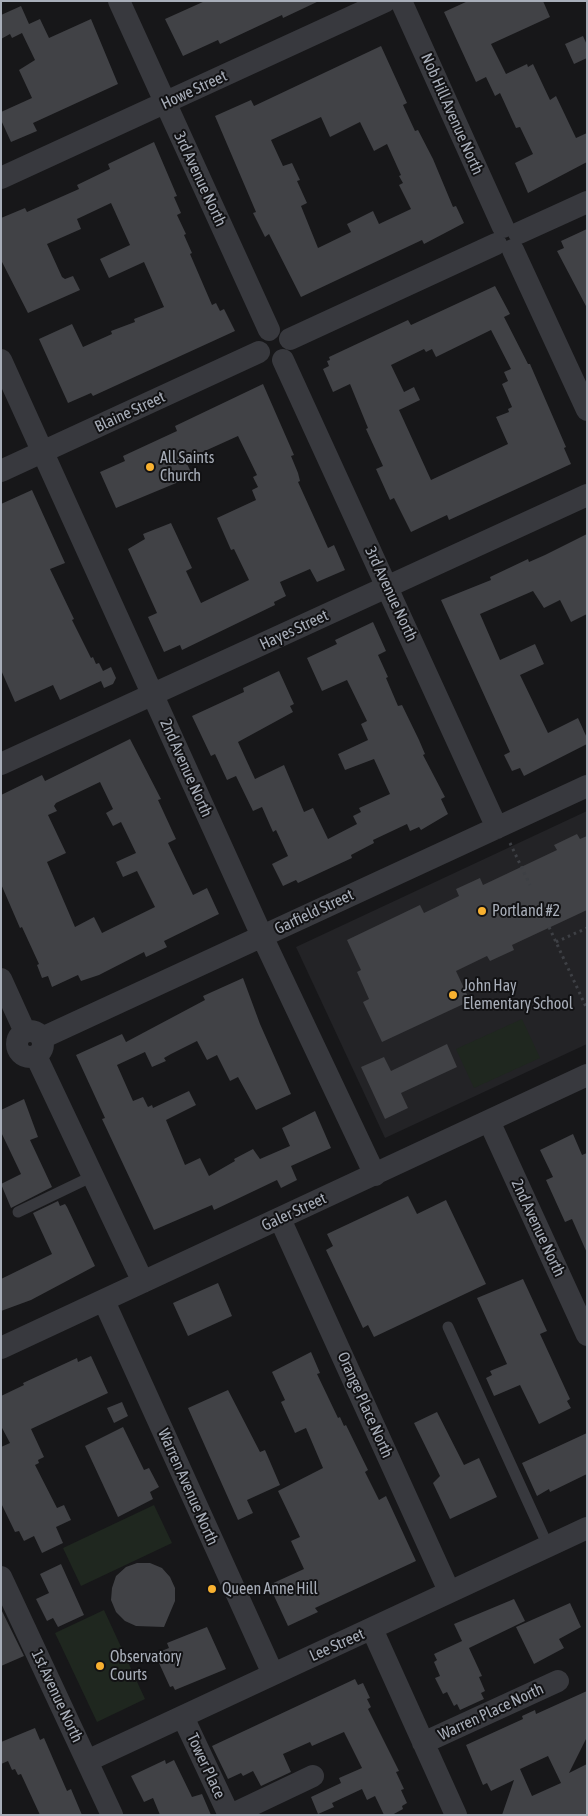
<!DOCTYPE html>
<style>
body{margin:0}
#map{position:relative;width:588px;height:1816px;overflow:hidden;background:#171719;font-family:"Asap Condensed",sans-serif}
canvas{display:block}
.frame{position:absolute;inset:0;border:2px solid #a8aeb9;pointer-events:none}
</style>
<div id="map">
<canvas width="588" height="1816"></canvas>
<div class="frame"></div>
</div>
<script>
const ctx = document.querySelector('canvas').getContext('2d');
ctx.lineJoin = 'round';
function fill(path, color) { ctx.fillStyle = color; ctx.fill(path, 'evenodd'); }
const poly = rows => new Path2D(rows.map(r => 'M' + r).join(''));
function stroke(path, color, width, dash) { ctx.strokeStyle = color; ctx.lineWidth = width; ctx.lineCap = dash ? 'butt' : 'round'; ctx.setLineDash(dash || []); ctx.stroke(path); }
function drawText(font, color, halo, rows, align = 'center') {
  ctx.font = font + ' "Asap Condensed",sans-serif'; ctx.lineWidth = 4; ctx.setLineDash([]); ctx.textBaseline = 'middle'; ctx.strokeStyle = halo; ctx.fillStyle = color; for (const [text, x, y, turn = 0] of rows) {
    ctx.save(); ctx.translate(x, y); ctx.rotate((+turn || 0) * Math.PI / 180); ctx.textAlign = isNaN(turn) ? turn : align; if (halo) ctx.strokeText(text, 0, 0); ctx.fillText(text, 0, 0); ctx.restore();
  }
}
fill(poly([
 [587,811,587,1044,385,1138,296,947]
]), '#232326');
fill(poly([
 [522,1019,540,1058,474,1088,456,1049],
 [154,1505,172,1543,81,1586,63,1548],
 [104,1610,145,1699,97,1722,55,1633]
]), '#1f271f');
fill(poly([
 [205,1,319,1,283,18,282,15,220,44,218,40,183,56,165,19],
 [468,1,543,1,550,17,491,44,506,74,527,64,528,67,533,64,550,100,556,96,576,138,587,133,587,162,528,193,515,163,533,154,520,127,516,128,500,93,495,96,486,77,476,82,444,12],
 [21,6,29,24,40,19,49,38,91,19,118,84,33,123,37,131,11,142,1,120,1,112,32,98,19,70,35,60,22,33,12,38,10,34,1,39,1,15],
 [583,36,587,45,587,58,574,64,565,44],
 [381,46,407,103,403,105,415,131,418,130,433,159,453,207,456,206,464,223,424,244,422,240,301,297,269,234,265,237,253,213,256,212,215,116,251,100,254,106],
 [321,117,330,137,360,122,374,151,387,144,401,175,399,176,403,183,399,185,411,209,379,224,373,211,347,224,351,232,318,248,301,206,307,203,297,181,300,180,292,163,283,166,271,140],
 [154,142,177,196,174,197,181,213,177,215,186,234,184,235,192,253,190,254,212,305,216,303,220,311,224,309,235,331,93,396,91,393,68,403,39,339,72,324,83,347,112,334,111,331,135,322,134,319,164,307,144,262,109,278,100,259,130,245,111,203,77,219,81,229,47,244,62,277,65,279,73,276,80,290,28,313,1,260,1,218,25,208,27,212,79,189,77,185,110,169,108,164],
 [587,229,587,308,557,251,564,248,561,241],
 [495,286,510,314,504,317,528,364,530,364,566,447,564,448,571,464,449,520,447,515,411,532,394,498,390,500,376,469,383,466,366,429,368,428,350,384,333,392,323,369,329,366,327,361,330,360,329,357,408,320,411,325],
 [491,330,511,369,504,372,508,381,502,384,512,407,508,409,509,412,496,417,508,444,431,480,399,410,420,400,414,387,404,392,391,365,424,349,426,352,432,349,436,357],
 [263,384,294,455,291,456,298,473,300,481,298,482,328,548,334,545,345,570,317,582,310,569,280,582,286,596,274,602,275,605,182,650,180,645,164,652,148,617,157,613,128,549,145,539,143,534,171,523,192,568,186,571,201,603,249,580,234,549,231,550,217,518,256,500,252,490,258,487,253,477,257,475,238,436,185,460,193,476,116,508,100,472,125,461,123,456,177,431,175,426],
 [32,490,65,563,50,569,74,619,72,620,91,658,93,657,96,664,99,663,103,671,111,667,116,678,113,684,104,688,101,681,60,700,53,685,15,702,1,670,1,504],
 [587,534,587,614,571,622,560,600,544,608,533,591,480,614,500,660,535,644,544,664,520,675,548,733,578,718,587,738,587,744,524,776,520,768,512,771,504,755,510,752,441,600,491,580,490,577,528,559,529,562,545,555],
 [373,622,386,651,378,655,388,677,386,678,398,706,402,705,419,740,425,754,423,755,445,797,441,799,448,814,421,830,419,827,410,831,407,824,373,840,374,843,351,855,352,858,298,883,296,880,283,886,272,864,288,856,276,830,273,832,262,807,253,811,236,776,227,780,215,754,211,756,192,716,244,692,243,688,279,671,294,704,290,706,293,712,238,742,255,779,284,765,304,812,313,808,328,839,357,824,353,816,361,812,359,808,390,794,374,759,345,770,338,754,368,740,361,724,367,721,347,680,322,691,307,658,337,644,335,640],
 [130,739,161,799,158,800,176,839,168,843,193,895,207,888,219,914,164,941,167,947,146,957,144,952,99,975,81,981,78,975,52,987,48,976,42,978,37,965,39,964,22,927,20,928,1,884,1,795,42,775,45,781],
 [100,782,113,809,106,813,113,826,121,822,136,853,116,862,123,877,137,871,155,907,102,933,94,917,75,927,47,862,66,853,48,815,57,811,54,806,56,803],
 [577,834,580,839,587,836,587,910,512,945,514,950,490,961,487,956,456,971,470,1001,382,1042,363,1002,369,999,357,972,361,970,347,940,420,905,424,913,459,896,456,889,480,878,483,885,557,850,554,845],
 [243,978,260,1024,291,1094,256,1110,238,1077,230,1081,217,1055,207,1060,197,1041,171,1054,164,1058,166,1061,152,1067,145,1052,117,1065,133,1101,143,1097,148,1107,152,1105,153,1108,189,1091,196,1105,166,1120,185,1165,200,1158,209,1176,235,1161,234,1159,253,1149,260,1159,290,1146,282,1128,315,1111,331,1148,291,1166,297,1180,281,1188,277,1180,214,1210,212,1205,154,1230,102,1119,105,1118,76,1055,122,1034,126,1042,205,1000,203,996],
 [447,1044,457,1067,401,1093,408,1108,385,1119,361,1067,384,1057,391,1071],
 [24,1099,38,1137,30,1140,52,1187,11,1208,1,1184,21,1174,1,1132,1,1110],
 [573,1134,582,1155,587,1153,587,1253,572,1219,565,1222,546,1180,553,1177,540,1150],
 [408,1196,417,1214,446,1200,486,1284,374,1337,368,1325,363,1328,326,1250,333,1246,327,1234],
 [58,1201,60,1206,65,1204,67,1207,95,1266,31,1300,1,1311,1,1279,52,1254,33,1213],
 [523,1279,547,1331,540,1334,570,1399,567,1401,571,1408,539,1424,520,1385,494,1396,486,1378,492,1375,490,1371,507,1364,477,1298],
 [218,1283,232,1316,188,1336,173,1303],
 [311,1352,320,1373,317,1374,338,1418,340,1417,344,1426,346,1425,368,1470,365,1472,379,1500,386,1496,416,1561,315,1608,318,1612,288,1626,269,1585,304,1569,291,1541,300,1537,278,1491,323,1468,306,1428,295,1433,281,1402,285,1400,272,1372],
 [91,1356,108,1393,31,1429,44,1457,38,1460,39,1463,35,1465,57,1508,64,1505,71,1520,56,1527,63,1543,42,1553,34,1536,24,1541,19,1531,15,1532,1,1503,1,1447,10,1443,1,1426,1,1396,24,1385,23,1383,77,1358,78,1362],
 [228,1390,260,1452,265,1450,280,1485,247,1500,253,1513,238,1520,188,1408],
 [122,1402,128,1416,114,1423,107,1408],
 [437,1412,464,1465,479,1458,497,1497,450,1519,433,1483,440,1476,414,1423],
 [123,1427,144,1470,149,1468,159,1487,150,1492,153,1499,118,1517,85,1446],
 [587,1433,587,1474,550,1492,549,1489,537,1496,522,1463],
 [137,1563,150,1563,162,1568,170,1577,175,1588,175,1601,164,1627,136,1626,125,1621,116,1612,111,1600,112,1588,116,1576,126,1567],
 [61,1564,84,1615,58,1627,53,1618,47,1621,36,1599,49,1593,40,1574],
 [514,1599,525,1621,469,1648,482,1676,479,1677,485,1691,481,1693,484,1699,460,1710,457,1704,454,1706,447,1692,443,1694,435,1678,440,1676,434,1662,437,1660,434,1654,462,1641,454,1624],
 [570,1603,581,1627,559,1639,564,1648,534,1664,516,1627],
 [1,1609,24,1656,1,1666],
 [207,1627,226,1669,175,1690,173,1686,170,1687,159,1663,164,1661,159,1652,169,1648,167,1643],
 [355,1679,358,1685,363,1683,370,1698,367,1699,371,1707,368,1709,399,1771,396,1772,404,1789,401,1790,407,1803,402,1806,403,1809,392,1815,384,1815,375,1796,367,1800,362,1789,332,1803,334,1807,318,1814,311,1797,341,1783,339,1778,362,1768,344,1732,312,1746,310,1742,283,1754,291,1772,261,1786,253,1771,243,1776,241,1773,228,1779,212,1746],
 [587,1691,587,1737,569,1773,587,1764,587,1815,502,1815,514,1780,491,1791,487,1783,483,1785,466,1745,523,1719,522,1716,535,1710,536,1714],
 [548,1756,561,1783,532,1796,520,1769],
 [35,1728,40,1740,44,1738,67,1791,71,1789,82,1815,40,1815,21,1774,18,1775,15,1769,12,1770,8,1761,1,1764,1,1742],
 [165,1760,166,1764,174,1760,192,1797,202,1794,211,1815,160,1815,153,1798,144,1802,131,1776]
]), '#414246');
stroke(poly([
 [510,843,530,885],
 [549,927,587,1009],
 [556,942,587,928]
]), '#3e4045', 3, [2.5, 4]);
stroke(poly([
 [18,1212,93,1176],
 [448,1327,548,1546]
]), '#38393e', 11);
stroke(poly([
 [119,1,269,330],
 [401,1,503,227],
 [1,178,386,1],
 [519,233,587,202],
 [513,250,587,410],
 [290,339,496,244],
 [1,360,262,936,375,1175],
 [283,360,497,828],
 [1,471,259,352],
 [1,764,587,495],
 [1,979,25,1032],
 '17 1044a13 13 0 1 1 26 0a13 13 0 1 1-26 0Z',
 [42,1038,587,786],
 [36,1056,143,1282],
 [489,1121,587,1335],
 [280,1219,449,1591],
 [104,1301,273,1674],
 [1,1348,587,1075],
 [1,1577,112,1815],
 [372,1629,456,1815],
 [183,1717,229,1815],
 [423,1743,558,1681],
 [87,1761,587,1528],
 [231,1815,313,1776]
]), '#38393e', 22);
for (const [x, y, r, color] of [
 [150,467,5,"#f8b130"],
 [482,911,5,"#f8b130"],
 [453,995,5,"#f8b130"],
 [212,1589,5,"#f8b130"],
 [100,1666,5,"#f8b130"]
]) { const dot = new Path2D(); dot.arc(x, y, r, 0, 2 * Math.PI); ctx.fillStyle = color; ctx.fill(dot); stroke(dot, '#121214', 2); }
drawText('16px', '#a8aeb9', '#121214', [
 ["Howe Street",194,90,-25],
 ["Nob Hill Avenue North",452,114,66],
 ["3rd Avenue North",200,179,65],
 ["Blaine Street",130,412,-25],
 ["3rd Avenue North",391,594,65],
 ["Hayes Street",294,630,-25],
 ["2nd Avenue North",186,768,66],
 ["Garfield Street",314,912,-25],
 ["Galer Street",294,1212,-25],
 ["2nd Avenue North",538,1228,65],
 ["Orange Place North",365,1405,66],
 ["Warren Avenue North",188,1487,66],
 ["Lee Street",337,1645,-24],
 ["1st Avenue North",57,1696,65],
 ["Warren Place North",491,1712,-25],
 ["Tower Place",206,1766,65]
]);
drawText('16px', '#a8aeb9', '#121214', [
 ["All Saints",160,458],
 ["Church",160,476],
 ["Portland #2",492,911],
 ["John Hay",463,986],
 ["Elementary School",463,1004],
 ["Queen Anne Hill",222,1589],
 ["Observatory",110,1657],
 ["Courts",110,1675]
], 'left');
</script>
